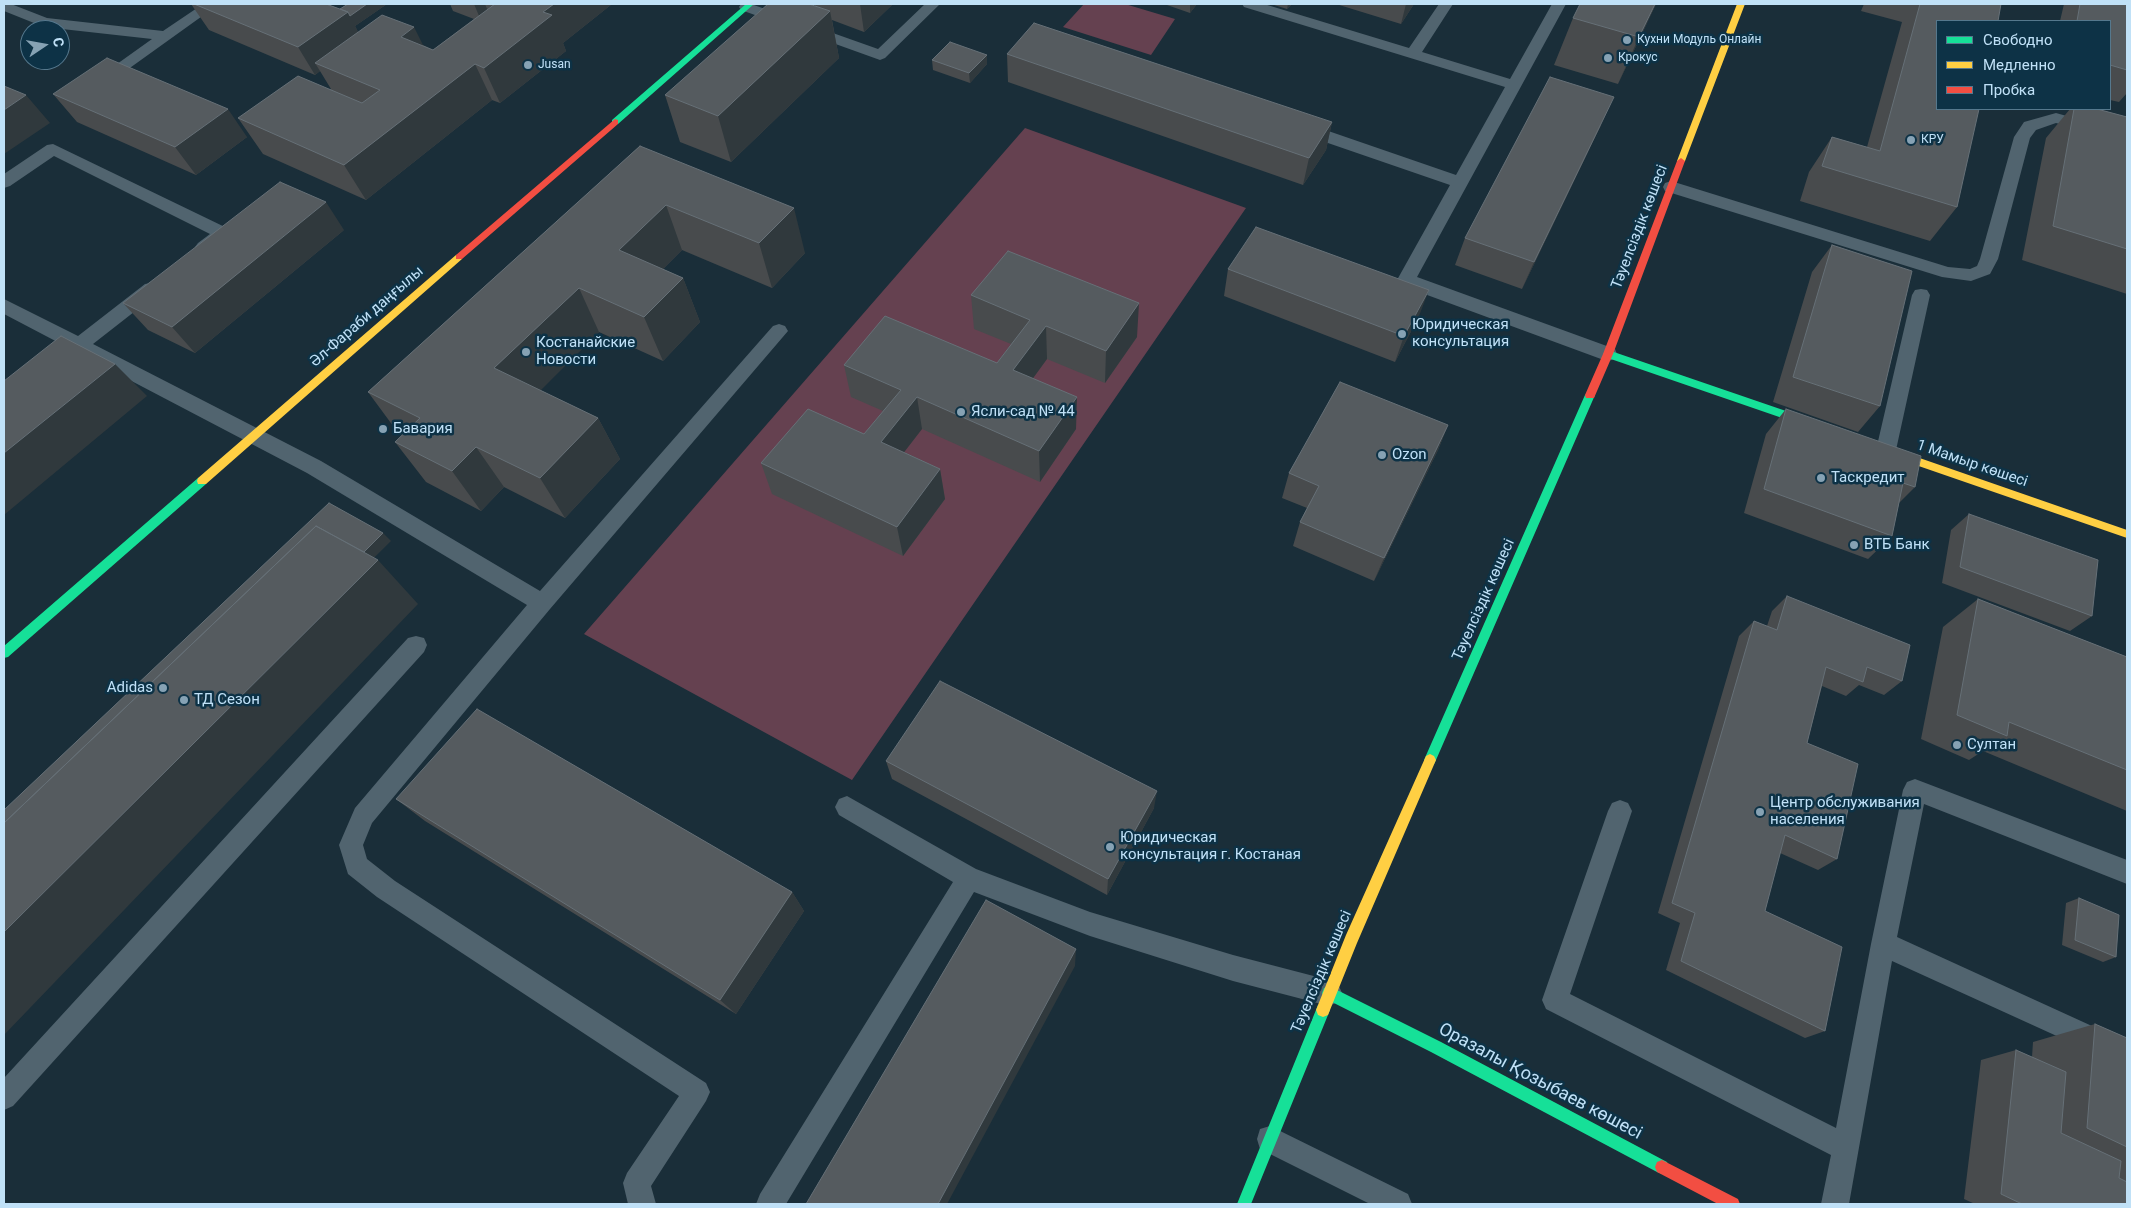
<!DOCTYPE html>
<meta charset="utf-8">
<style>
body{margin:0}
#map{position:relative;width:2131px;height:1208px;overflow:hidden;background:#1a2e39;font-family:Roboto,sans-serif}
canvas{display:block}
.frame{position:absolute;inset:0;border:5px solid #c0e1f7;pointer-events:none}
.legend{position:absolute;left:1936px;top:20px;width:175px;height:90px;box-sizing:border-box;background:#0d3246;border:1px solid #55788d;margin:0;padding:6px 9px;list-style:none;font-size:15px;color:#c0e1f7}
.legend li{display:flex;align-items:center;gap:10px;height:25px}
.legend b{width:25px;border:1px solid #55788d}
.north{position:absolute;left:20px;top:20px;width:50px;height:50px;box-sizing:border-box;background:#0d3246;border:1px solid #55788d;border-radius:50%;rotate:78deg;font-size:14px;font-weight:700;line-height:20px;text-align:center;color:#c0e1f7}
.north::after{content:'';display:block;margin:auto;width:18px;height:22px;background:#86a2b4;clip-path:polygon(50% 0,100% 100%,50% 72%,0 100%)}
</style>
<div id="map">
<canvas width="2131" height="1208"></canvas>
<div class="frame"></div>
<ul class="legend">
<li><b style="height:6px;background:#16e098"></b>Свободно</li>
<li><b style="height:6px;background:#ffcf43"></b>Медленно</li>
<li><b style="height:6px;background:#f24e42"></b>Пробка</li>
</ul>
<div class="north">С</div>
</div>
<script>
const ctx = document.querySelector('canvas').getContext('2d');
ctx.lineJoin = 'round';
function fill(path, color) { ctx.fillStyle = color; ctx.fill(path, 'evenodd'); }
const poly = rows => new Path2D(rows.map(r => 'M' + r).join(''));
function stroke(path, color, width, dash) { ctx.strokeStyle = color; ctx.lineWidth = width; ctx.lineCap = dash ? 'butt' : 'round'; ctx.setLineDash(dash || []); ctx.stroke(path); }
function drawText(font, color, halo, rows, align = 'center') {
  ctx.font = font + ' Roboto,sans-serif'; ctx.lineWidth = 5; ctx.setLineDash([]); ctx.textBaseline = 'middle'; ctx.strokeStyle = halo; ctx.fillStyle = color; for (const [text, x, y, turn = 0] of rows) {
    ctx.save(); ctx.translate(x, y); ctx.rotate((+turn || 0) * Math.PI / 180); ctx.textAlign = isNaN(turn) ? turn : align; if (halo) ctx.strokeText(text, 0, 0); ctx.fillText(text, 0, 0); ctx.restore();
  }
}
fill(poly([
 [1084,4,1125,4,1175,19,1151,55,1063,27],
 [1025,128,1246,208,852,780,584,634]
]), '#654150');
fill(poly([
 [4,4,11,4,47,18,163,31,203,4,219,4,127,70,122,72,117,70,114,67,117,64,152,39,44,27,4,11,4,4],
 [741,4,751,4,878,49,925,4,940,4,885,58,880,60,741,10,739,7,741,4],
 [1242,4,1264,4,1409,48,1439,4,1453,4,1422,52,1510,79,1552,4,1566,4,1417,277,1615,349,1617,354,1615,359,1608,361,1601,359,1400,285,1397,280,1450,185,1296,132,1294,128,1296,124,1302,123,1308,124,1456,175,1505,87,1244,7,1242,4],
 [2056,113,2127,133,2127,143,2056,123,2036,130,2030,138,1998,259,1990,274,1971,281,1942,277,1665,191,1663,187,1665,183,1671,181,1948,267,1970,269,1977,266,1980,259,2014,137,2024,122,2056,113],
 [53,144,229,229,232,233,229,237,210,251,204,253,198,251,195,247,198,243,210,234,54,156,10,186,4,188,4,174,47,145,53,144],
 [151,283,157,284,160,289,157,294,93,344,321,461,540,591,773,326,779,324,785,326,788,331,550,609,372,823,363,845,367,859,395,881,706,1083,710,1092,706,1101,651,1186,656,1204,628,1204,623,1183,627,1173,679,1096,377,897,348,874,339,845,355,808,527,605,307,473,80,354,70,359,63,357,61,352,65,346,4,314,4,299,78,336,145,284,151,283],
 [1921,289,1927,290,1930,295,1896,450,1893,455,1886,458,1879,455,1876,450,1912,295,1915,290,1921,289],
 [416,636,424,638,427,645,424,652,13,1106,4,1110,4,1078,408,638,416,636],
 [1915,779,2127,860,2127,884,1924,804,1897,937,2127,1042,2127,1068,1892,961,1849,1204,1821,1204,1831,1155,1546,1009,1542,1000,1608,811,1612,803,1620,800,1628,803,1632,811,1570,994,1836,1128,1871,944,1903,790,1907,782,1915,779],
 [847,796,976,869,1090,912,1233,955,1329,980,1338,984,1342,993,1338,1002,1329,1006,1233,981,1090,936,974,892,786,1204,756,1204,760,1194,953,882,839,815,835,807,839,799,847,796],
 [1270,1126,1408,1194,1412,1204,1370,1204,1260,1149,1257,1139,1260,1129,1270,1126]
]), '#51646f');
fill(poly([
 [746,4,754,4,618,124,612,124,612,120,746,4],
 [1608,350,1821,423,1822,426,1817,430,1605,357,1603,354,1608,350],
 [1590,391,1595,395,1436,760,1434,764,1430,766,1426,764,1424,760,1585,395,1590,391],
 [202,477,207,481,206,484,8,657,4,658,4,646,198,478,202,477],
 [1329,986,1441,1042,1667,1162,1669,1167,1667,1172,1662,1174,1657,1172,1431,1052,1324,998,1322,993,1324,988,1329,986],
 [1323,1003,1328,1005,1330,1010,1251,1204,1237,1204,1318,1005,1323,1003]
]), '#16e098');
fill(poly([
 [1737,4,1745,4,1685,161,1681,164,1678,163,1677,161,1737,4],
 [459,254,462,255,462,259,206,484,198,484,197,481,198,478,456,255,459,254],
 [1885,446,2127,530,2127,538,1881,453,1880,450,1881,447,1885,446],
 [1430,754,1434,756,1436,760,1357,943,1328,1015,1323,1017,1318,1015,1316,1010,1346,935,1426,756,1430,754]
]), '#ffcf43');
fill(poly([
 [615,119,618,120,618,124,462,259,456,259,456,255,615,119],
 [1681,158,1685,161,1613,354,1594,398,1586,398,1585,395,1603,354,1677,161,1681,158],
 [1662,1160,1738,1199,1740,1204,1718,1204,1657,1172,1655,1167,1657,1162,1662,1160]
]), '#f24e42');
fill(poly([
 [191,4,326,4,340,9,348,4,387,4,355,26,358,32,423,45,433,50,474,19,453,11,450,4,612,4,563,43,566,51,500,103,492,100,366,200,263,154,238,118,331,89,320,71,315,75,209,30],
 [815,4,893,4,864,32,832,20,839,58,731,162,680,142,665,95,815,6],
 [1167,4,1197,4,1190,13,1167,5],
 [1271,4,1292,4,1287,9],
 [1336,4,1414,4,1401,24],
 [1656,4,1618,84,1554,65,1573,18],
 [1864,4,2001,4,1957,207,1930,241,1800,201,1809,172,1832,137,1867,147,1902,22,1861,11],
 [2064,4,2127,4,2127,93,2119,102,2110,100,2110,21,2060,21],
 [1007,54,1332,122,1326,150,1303,185,1008,82],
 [932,60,987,64,970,83,933,70],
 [53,94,247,137,196,175,77,122],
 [2070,109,2097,109,2127,117,2127,294,2022,260,2046,138],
 [1601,125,1522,289,1455,265,1465,238],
 [640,146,805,253,772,288,682,250,663,269,683,278,700,322,663,361,599,332,540,390,598,418,620,459,565,518,504,487,481,511,426,482,395,442,402,435,399,434,368,392],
 [344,230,195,353,148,330,123,303],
 [1832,245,1880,406,1858,432,1773,402,1812,272],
 [1228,269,1419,316,1395,362,1224,296],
 [971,295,1137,337,1105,383,1047,359,1033,378,1076,429,1040,482,922,429,904,452,940,469,945,499,903,556,772,494,761,463,864,434,883,411,851,397,844,365,997,363,1011,344,974,329],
 [1786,409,1915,487,1899,503,1892,536,1868,559,1744,513,1766,434],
 [1448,425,1438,450,1374,581,1293,546,1300,522,1307,508,1282,498,1289,473],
 [1969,514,2092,616,2070,631,1942,583,1951,530],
 [1787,596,1902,681,1884,695,1859,685,1846,696,1822,686,1807,743,1837,859,1818,870,1780,853,1765,911,1825,1031,1805,1038,1666,970,1680,923,1658,913,1739,636,1754,621,1767,626,1772,611],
 [1978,599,2127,657,2127,811,1983,751,1969,760,1921,739,1943,627],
 [886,761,1154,808,1107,895,892,779],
 [396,799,792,892,804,911,736,1014,425,821],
 [2079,898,2116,957,2103,962,2062,945,2066,903],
 [2095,1024,2127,1038,2127,1204,1975,1204,1964,1199,1981,1060,2016,1050,2032,1057,2033,1042]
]), '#484b4d');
fill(poly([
 [367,4,387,4,355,26,363,41,315,63,320,71,315,75,298,47,348,12],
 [474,4,485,4,490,16,482,23],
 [554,4,612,4,563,43,566,51,500,103,484,68,543,12],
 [860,4,893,4,864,32],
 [1190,4,1197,4,1190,13],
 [1288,4,1292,4,1287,9],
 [1406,4,1414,4,1401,24],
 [1655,4,1656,4,1618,84,1639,37],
 [830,11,839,58,731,162,718,116],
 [414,27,432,63,401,37],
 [987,55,987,64,970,83,969,73],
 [475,64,492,100,366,200,344,165],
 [26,95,50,123,4,154,4,110],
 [1614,97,1601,125,1522,289,1534,262],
 [228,109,247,137,196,175,175,147],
 [1332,122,1326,150,1303,185,1309,158],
 [326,202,344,230,195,353,172,327],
 [666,205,682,250,638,294,619,250],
 [794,208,805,253,772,288,759,243],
 [683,278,700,322,663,361,644,317],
 [579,288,599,332,520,411,494,368],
 [1429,290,1419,316,1395,362,1404,336],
 [1139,303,1137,337,1105,383,1106,351],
 [1046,326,1047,359,1015,403,1013,370],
 [115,364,147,396,4,515,4,453],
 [917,397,922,429,888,473,881,442],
 [1077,397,1076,429,1040,482,1039,451],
 [598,418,620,459,565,518,540,478],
 [1448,425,1438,450,1374,581,1384,558],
 [476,447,504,487,481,511,452,471],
 [940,469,945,499,903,556,897,527],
 [383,533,391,541,4,925,4,906],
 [378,560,418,604,4,1035,4,932],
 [1157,791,1154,808,1107,895,1108,879],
 [792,892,804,911,736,1014,720,1000],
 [1076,949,1075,966,947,1204,938,1204]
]), '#30393d');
const building = poly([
 [194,4,326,4,348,12,298,47,194,4],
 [348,4,367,4,350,16,348,12,340,9,348,4],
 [495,4,554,4,543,12,552,15,484,68,475,64,344,165,238,118,298,76,362,103,380,90,315,63,382,15,414,27,401,37,433,50,495,4],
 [768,4,809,4,830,11,718,116,665,95,768,4],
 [1580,4,1655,4,1639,37,1573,18,1580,4],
 [1920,4,2001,4,1998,21,1937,21,1937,109,1979,109,1957,207,1822,166,1832,137,1880,151,1920,4],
 [2080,4,2127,4,2127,70,2110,65,2110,21,2077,21,2080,4],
 [1034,23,1332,122,1309,158,1007,54,1034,23],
 [950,42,987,55,969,73,932,60,950,42],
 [107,58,228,109,175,147,53,94,107,58],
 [1550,77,1614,97,1534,262,1465,238,1550,77],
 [4,86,26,95,4,110,4,86],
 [2074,109,2097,109,2127,117,2127,249,2053,226,2074,109],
 [640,146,794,208,759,243,666,205,619,250,683,278,644,317,579,288,494,368,598,418,540,478,476,447,452,471,395,442,420,418,368,392,640,146],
 [280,182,326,202,172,327,123,303,280,182],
 [1256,227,1429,290,1404,336,1228,269,1256,227],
 [1832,245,1912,271,1880,406,1793,377,1832,245],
 [1008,251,1139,303,1106,351,1046,326,1013,370,1077,397,1039,451,917,397,881,442,940,469,897,527,761,463,808,409,864,434,901,390,844,365,885,316,997,363,1030,320,971,295,1008,251],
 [61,336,115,364,4,453,4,381,61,336],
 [1340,382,1448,425,1384,558,1300,522,1319,486,1289,473,1340,382],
 [1786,409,1921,456,1915,487,1903,483,1892,536,1764,489,1786,409],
 [329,503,383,533,364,552,316,526,4,823,4,810,329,503],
 [1969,514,2098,560,2092,616,1960,567,1969,514],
 [316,526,378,560,4,932,4,823,316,526],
 [1787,596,1910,645,1902,681,1867,667,1863,682,1826,667,1807,743,1858,764,1837,859,1785,835,1765,911,1842,947,1825,1031,1681,961,1695,913,1672,903,1754,621,1777,630,1787,596],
 [1978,599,2127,657,2127,770,2009,722,2007,736,1957,715,1978,599],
 [940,681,1157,791,1108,879,886,761,940,681],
 [477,709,792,892,720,1000,396,799,477,709],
 [2079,898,2119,915,2116,957,2075,940,2079,898],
 [986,900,1076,949,938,1204,806,1204,986,900],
 [2095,1024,2127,1038,2127,1147,2087,1128,2095,1024],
 [2016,1050,2066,1072,2061,1133,2121,1161,2119,1178,2127,1182,2127,1204,2022,1204,2001,1194,2016,1050]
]);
fill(building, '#555b5f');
stroke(building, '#667077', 1);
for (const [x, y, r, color] of [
 [1627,40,5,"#86a2b4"],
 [1608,58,5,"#86a2b4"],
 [528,65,5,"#86a2b4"],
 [1911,140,5,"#86a2b4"],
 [1402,334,5,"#86a2b4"],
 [526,352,5,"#86a2b4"],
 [961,412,5,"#86a2b4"],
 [383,429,5,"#86a2b4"],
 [1382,455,5,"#86a2b4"],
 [1821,478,5,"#86a2b4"],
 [1854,545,5,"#86a2b4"],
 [163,688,5,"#86a2b4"],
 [184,700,5,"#86a2b4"],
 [1957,745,5,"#86a2b4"],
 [1760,812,5,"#86a2b4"],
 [1110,847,5,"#86a2b4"]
]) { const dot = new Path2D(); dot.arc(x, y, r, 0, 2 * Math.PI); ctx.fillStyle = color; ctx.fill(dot); stroke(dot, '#0d3246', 2); }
drawText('12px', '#c0e1f7', '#0d3246', [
 ["Кухни Модуль Онлайн",1637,40],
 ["Крокус",1618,58],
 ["Jusan",538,65],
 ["КРУ",1921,140]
], 'left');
drawText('15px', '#c0e1f7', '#0d3246', [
 ["Тәуелсіздік көшесі",1640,227,-69],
 ["Әл-Фараби даңғылы",367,317,-41],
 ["1 Мамыр көшесі",1972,464,19],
 ["Тәуелсіздік көшесі",1484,600,-66],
 ["Тәуелсіздік көшесі",1322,972,-67]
]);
drawText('15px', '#c0e1f7', '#0d3246', [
 ["Юридическая",1412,325],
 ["консультация",1412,342],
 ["Костанайские",536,343],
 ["Новости",536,360],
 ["Ясли-сад № 44",971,412],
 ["Бавария",393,429],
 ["Ozon",1392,455],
 ["Таскредит",1831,478],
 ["ВТБ Банк",1864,545],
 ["Adidas",153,688,"right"],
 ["ТД Сезон",194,700],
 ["Султан",1967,745],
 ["Центр обслуживания",1770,803],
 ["населения",1770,820],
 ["Юридическая",1120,838],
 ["консультация г. Костаная",1120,855]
], 'left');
drawText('18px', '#c0e1f7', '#0d3246', [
 ["Оразалы Қозыбаев көшесі",1540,1082,28]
]);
</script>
